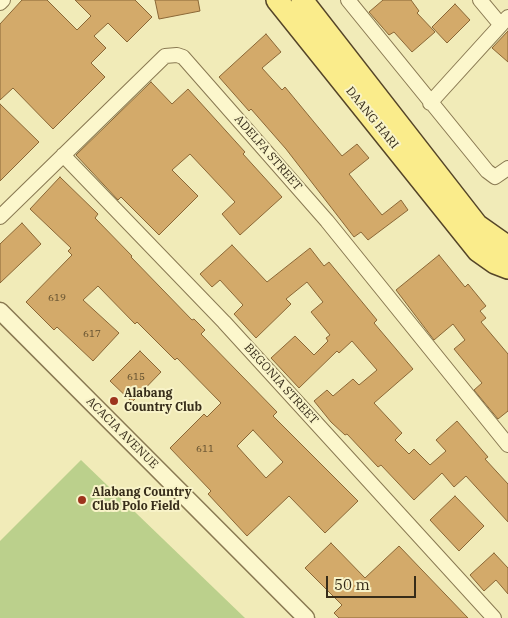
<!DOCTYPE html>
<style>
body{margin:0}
#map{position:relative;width:508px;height:618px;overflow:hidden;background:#f1ebb8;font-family:"IBM Plex Serif",serif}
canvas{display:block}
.scale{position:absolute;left:326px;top:576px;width:90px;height:22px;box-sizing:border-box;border:2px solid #362c19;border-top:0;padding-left:6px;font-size:15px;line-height:18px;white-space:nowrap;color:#362c19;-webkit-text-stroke:4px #f8f3c8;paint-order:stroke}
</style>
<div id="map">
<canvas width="508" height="618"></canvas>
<div class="scale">50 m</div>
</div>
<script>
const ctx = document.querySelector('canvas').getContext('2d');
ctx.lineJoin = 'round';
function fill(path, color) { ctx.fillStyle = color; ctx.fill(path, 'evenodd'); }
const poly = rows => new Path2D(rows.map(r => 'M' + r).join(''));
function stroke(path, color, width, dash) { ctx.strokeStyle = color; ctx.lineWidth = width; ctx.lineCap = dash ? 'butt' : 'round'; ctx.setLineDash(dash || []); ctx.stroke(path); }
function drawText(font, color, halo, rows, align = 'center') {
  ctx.font = font + ' "IBM Plex Serif",serif'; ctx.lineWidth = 4; ctx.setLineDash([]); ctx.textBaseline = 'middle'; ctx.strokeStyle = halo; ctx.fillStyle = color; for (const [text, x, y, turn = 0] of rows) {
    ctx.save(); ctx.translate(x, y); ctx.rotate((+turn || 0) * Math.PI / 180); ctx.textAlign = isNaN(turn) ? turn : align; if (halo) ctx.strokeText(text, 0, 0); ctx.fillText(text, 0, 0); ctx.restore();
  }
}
fill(poly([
 [81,460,245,618,0,618,0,541]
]), '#bbd08c');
const building = poly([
 [22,0,47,0,77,30,91,16,75,0,135,0,152,17,127,42,108,23,94,36,106,48,91,63,105,77,53,129,13,88,0,100,0,24,22,0],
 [155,0,198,0,200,11,159,19,155,0],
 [383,0,411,0,419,11,417,13,435,32,412,52,394,32,389,35,369,12,383,0],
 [455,4,470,20,447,43,432,27,455,4],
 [508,31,508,62,492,48,508,31],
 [266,34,281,52,262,68,282,90,285,87,342,156,357,144,369,158,349,174,382,215,401,200,408,210,368,240,361,232,354,237,286,149,251,109,249,111,219,77,266,34],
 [151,82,172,104,188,89,245,152,243,154,282,197,240,235,222,214,235,202,190,154,172,170,198,196,159,235,121,197,118,200,76,155,151,82],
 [0,104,39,142,0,181,0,104],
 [60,177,98,214,95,218,132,256,131,257,192,320,194,319,205,330,201,334,277,412,273,416,358,501,325,533,289,496,247,536,208,494,211,491,170,448,204,414,207,417,221,403,177,358,175,360,137,322,135,324,98,286,83,300,119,333,93,361,57,327,54,330,26,302,72,255,68,251,71,248,30,209,60,177],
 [253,430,283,462,266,478,237,446,253,430],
 [22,223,41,244,0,283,0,244,22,223],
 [232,245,267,282,310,248,324,266,329,262,377,320,374,323,413,369,374,403,402,433,395,440,409,454,414,449,430,465,446,451,436,440,457,421,488,457,485,459,508,484,508,522,466,476,454,487,442,473,414,500,381,465,378,467,347,434,345,435,331,422,314,401,327,390,333,396,353,379,359,385,377,370,352,341,339,353,337,351,299,388,271,358,295,336,314,355,328,341,326,338,330,335,311,312,323,302,307,282,286,299,291,304,256,338,234,314,243,305,220,280,212,287,200,274,232,245],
 [439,255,465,287,468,284,486,306,480,311,486,318,481,322,508,354,508,411,498,419,474,390,482,383,454,349,465,340,453,324,434,340,396,290,439,255],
 [140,351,161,372,132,402,110,381,140,351],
 [455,496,484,526,459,551,430,520,455,496],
 [331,543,365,578,399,546,468,618,339,618,334,613,342,605,305,568,331,543],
 [494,553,508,568,508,594,496,580,484,591,470,575,494,553]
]);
fill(building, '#d3aa6a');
stroke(building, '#8a6736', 1);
const minor = poly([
 [348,0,487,171,495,177,508,168],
 [480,0,500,24],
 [0,3,3,0],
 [430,103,508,17],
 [63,155,224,322,494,618],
 [0,217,165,56,177,55,183,57,327,221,508,445]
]);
const tertiary = poly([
 [0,311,306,618]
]);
const primary = poly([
 [277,0,478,251,495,263,508,268],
 [302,0,477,225,508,247]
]);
stroke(minor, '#897952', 16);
stroke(tertiary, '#897952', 19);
stroke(primary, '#554528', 24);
stroke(minor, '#fcf7cc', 14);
stroke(tertiary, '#fcf7cc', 16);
stroke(primary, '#faec8b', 21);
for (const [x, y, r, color] of [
 [114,401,5,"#9d341d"],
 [82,500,5,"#9d341d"]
]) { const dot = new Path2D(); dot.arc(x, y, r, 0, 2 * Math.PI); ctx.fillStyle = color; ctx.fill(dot); stroke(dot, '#f8f3c8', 2); }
drawText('10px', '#5d4c2d', null, [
 ["619",57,298],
 ["617",92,334],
 ["615",136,377],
 ["611",205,449]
]);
drawText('12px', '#362c19', '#f8f3c8', [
 ["DAANG HARI",372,118,51],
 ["ADELFA STREET",268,153,49],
 ["BEGONIA STREET",281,384,48],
 ["ACACIA AVENUE",122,433,45]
]);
drawText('bold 12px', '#362c19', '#f8f3c8', [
 ["Alabang",124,394],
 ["Country Club",124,408],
 ["Alabang Country",92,493],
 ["Club Polo Field",92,507]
], 'left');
</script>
